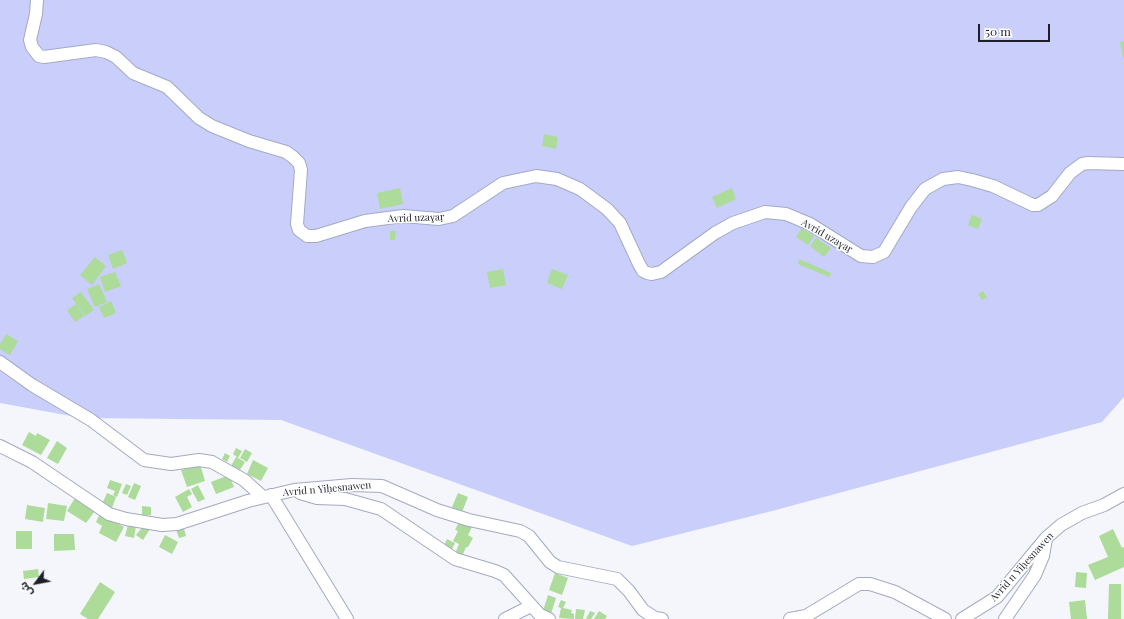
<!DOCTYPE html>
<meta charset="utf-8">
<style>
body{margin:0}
#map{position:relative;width:1124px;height:619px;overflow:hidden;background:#f4f6fb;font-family:"Playfair Display","Noto Sans Arabic",serif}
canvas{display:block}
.north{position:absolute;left:16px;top:563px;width:40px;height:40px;-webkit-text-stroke:3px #fff;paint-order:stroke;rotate:238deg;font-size:11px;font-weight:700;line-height:16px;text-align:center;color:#1e1f29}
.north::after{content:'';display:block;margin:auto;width:14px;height:18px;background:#1e1f29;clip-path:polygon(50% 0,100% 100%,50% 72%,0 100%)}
.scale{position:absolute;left:978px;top:24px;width:72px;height:18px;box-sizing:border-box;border:2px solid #1e1f29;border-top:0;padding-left:5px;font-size:12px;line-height:14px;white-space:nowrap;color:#1e1f29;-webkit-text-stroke:3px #fff;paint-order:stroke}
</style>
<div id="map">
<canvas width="1124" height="619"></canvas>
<div class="north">ش</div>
<div class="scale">50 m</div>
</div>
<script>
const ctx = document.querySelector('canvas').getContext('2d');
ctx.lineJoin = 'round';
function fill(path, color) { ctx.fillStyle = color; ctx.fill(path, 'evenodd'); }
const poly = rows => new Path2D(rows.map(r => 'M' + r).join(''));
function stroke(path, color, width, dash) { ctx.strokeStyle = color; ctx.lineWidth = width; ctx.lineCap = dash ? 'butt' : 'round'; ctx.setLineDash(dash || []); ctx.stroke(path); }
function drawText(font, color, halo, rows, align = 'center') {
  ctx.font = font + ' "Playfair Display",serif'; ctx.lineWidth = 3; ctx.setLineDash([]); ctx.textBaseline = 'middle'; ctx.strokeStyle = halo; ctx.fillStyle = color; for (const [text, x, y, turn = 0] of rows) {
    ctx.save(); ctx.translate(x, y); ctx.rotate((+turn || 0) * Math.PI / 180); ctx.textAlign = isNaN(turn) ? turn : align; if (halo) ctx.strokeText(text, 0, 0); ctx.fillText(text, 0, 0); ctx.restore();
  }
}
fill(poly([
 [0,0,1124,0,1124,397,1102,422,772,511,632,546,281,420,82,418,0,403]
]), '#c9cffa');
fill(poly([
 [1124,41,1124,58,1123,58,1120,42],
 [544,134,558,137,556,149,542,146],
 [400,188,403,204,380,209,377,193],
 [732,188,736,199,717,208,712,197],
 [972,215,982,219,978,229,968,225],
 [802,228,814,236,808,245,796,237],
 [390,231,396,231,395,240,390,240],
 [816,238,831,248,824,257,810,246],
 [122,250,127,263,113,269,108,255],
 [95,257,106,266,92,285,80,275],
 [799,259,831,273,829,277,798,264],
 [503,269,506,285,490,288,487,272],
 [552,269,568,275,562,289,547,283],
 [115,272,121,286,105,292,100,277],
 [99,284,107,302,95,307,87,289],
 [983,291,987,298,982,300,978,294],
 [81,292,94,310,85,316,72,298],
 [111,301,116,313,104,318,99,307],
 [76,304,84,316,75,322,67,310],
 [6,334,18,341,10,355,0,349,0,344],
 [29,432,36,436,37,433,50,440,41,455,22,445],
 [57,441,67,448,58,464,47,458],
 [236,448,242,451,238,458,233,454],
 [245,449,252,453,247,462,240,458],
 [225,453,230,456,227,462,222,459],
 [236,457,245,462,240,470,231,466],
 [253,460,268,468,261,481,247,474],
 [200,464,205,481,187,487,181,470],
 [229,475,234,487,216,494,211,482],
 [110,480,122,484,117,497,113,495,115,491,107,488],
 [134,483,141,486,135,500,128,497],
 [126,484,131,486,127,495,122,493],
 [198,485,205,499,198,502,191,489],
 [189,489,192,494,187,497,192,507,183,512,175,497],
 [107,493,116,497,112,508,102,504],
 [458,493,468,497,462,512,452,507],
 [75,498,95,511,86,523,67,511],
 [48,503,67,506,64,521,46,519],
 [27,505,45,508,43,522,25,519],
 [142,506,151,507,151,515,142,515],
 [100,514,124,527,116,542,99,533,102,526,96,522],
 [459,522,472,527,468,535,473,538,468,547,466,547,461,559,454,556,459,544,453,541,458,531,455,530],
 [128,525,136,526,134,538,125,536],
 [144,525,150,529,143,540,136,535],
 [183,525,186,536,179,538,175,527],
 [1113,529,1122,548,1124,547,1124,567,1095,580,1088,565,1108,557,1099,536],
 [16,531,32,531,32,549,16,549],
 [54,534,74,534,75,550,54,551],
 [165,535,178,542,172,554,159,547],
 [447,539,455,543,450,553,442,550],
 [38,569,39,577,24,579,23,571],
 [1076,572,1087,573,1086,588,1075,587],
 [555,573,568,578,562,595,549,590],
 [100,582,115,592,98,619,88,619,80,614],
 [1109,584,1121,584,1121,619,1108,619],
 [548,595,556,598,550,617,542,614],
 [561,600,566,602,563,608,572,610,571,613,574,614,574,619,559,618,561,608,558,607],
 [1085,600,1087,619,1071,619,1069,602],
 [576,609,585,610,583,619,575,619],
 [590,611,595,613,591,619,586,619],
 [599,611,607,616,605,619,594,619]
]), '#acdb9a');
const minor = poly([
 [37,0,36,14,30,40,32,47,39,56,44,57,96,50,106,52,116,57,133,73,167,87,199,118,212,126,249,141,286,152,293,157,299,163,301,170,297,224,299,230,307,236,316,236,365,221,403,216,439,219,453,216,503,183,536,176,557,179,580,189,607,209,620,223,639,264,643,271,647,273,652,274,661,272,715,233,733,223,765,212,786,214,810,224,861,256,873,257,884,252,911,207,925,189,943,179,958,177,972,180,993,186,1033,205,1038,205,1052,196,1070,173,1082,164,1088,163,1124,164],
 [0,362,32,385,91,420,144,460,171,464,199,460,212,462,244,480,263,497],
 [0,446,32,462,109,514,126,519,162,525,177,524,248,501,294,490,352,485,382,486,437,510,469,520,520,531,529,536,550,562,558,567,617,579,629,591,643,610,655,618,662,619],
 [300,493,317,498,345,499,381,509,455,559,495,571,504,575,540,615,549,619],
 [271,495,347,619],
 [505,619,531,606],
 [790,619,806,616,859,584,870,584,895,592,945,619],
 [962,619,997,597,1046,538,1061,525,1082,513,1104,505,1124,494],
 [1005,619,1035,575,1043,556,1046,539]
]);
stroke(minor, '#a4a9c4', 14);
stroke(minor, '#fff', 12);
drawText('10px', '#1e1f29', '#fff', [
 ["Avrid uzaɣaṛ",416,218,-2],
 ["Avrid uzaɣaṛ",827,236,30],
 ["Avrid n Yiḥesnawen",327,489,-5],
 ["Avrid n Yiḥesnawen",1022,567,-48]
]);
</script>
